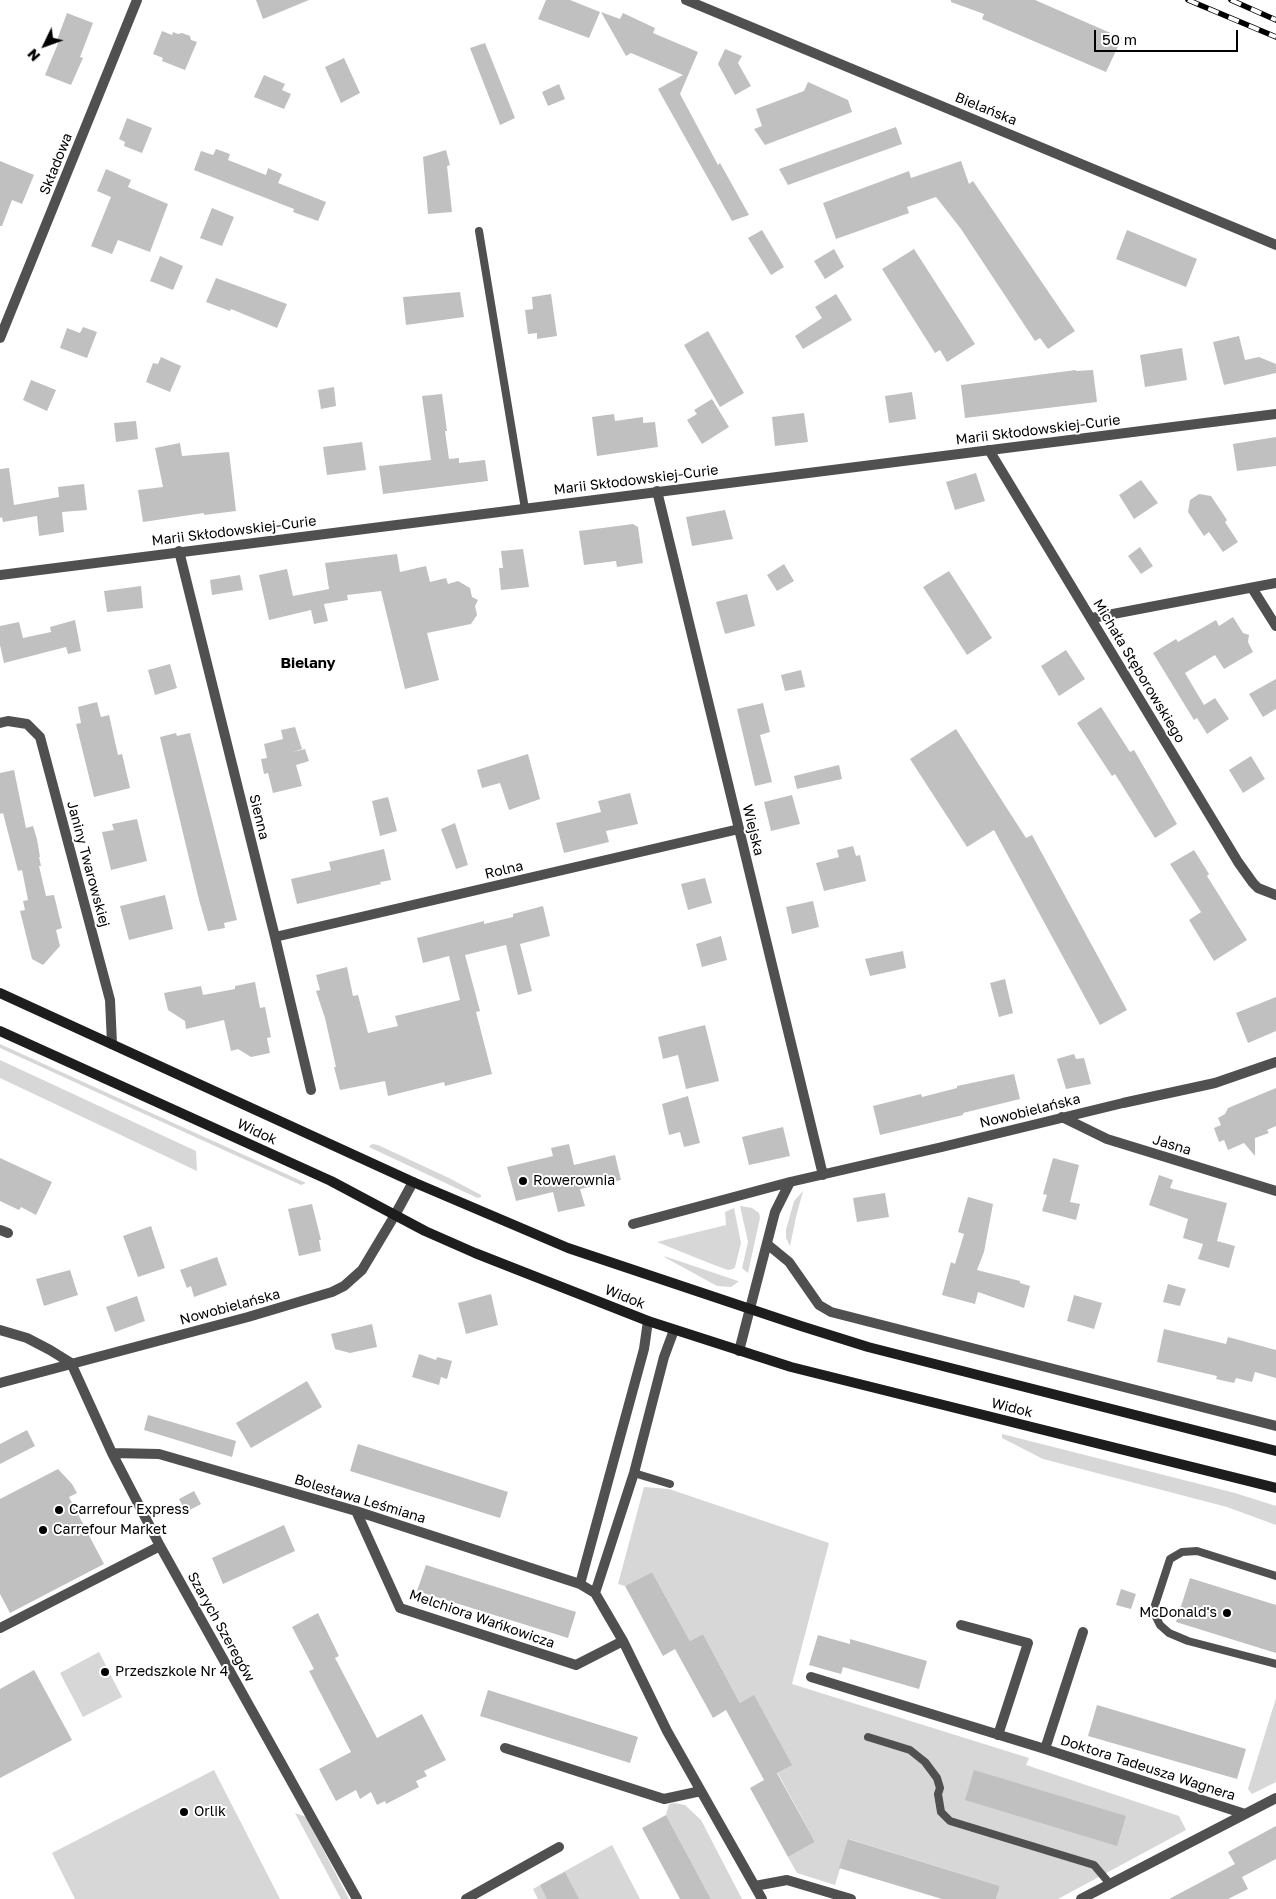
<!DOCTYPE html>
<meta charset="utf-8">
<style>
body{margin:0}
#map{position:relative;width:1276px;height:1899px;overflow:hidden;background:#fff;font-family:"Golos Text",sans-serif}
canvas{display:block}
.north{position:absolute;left:20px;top:20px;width:50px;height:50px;-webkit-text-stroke:4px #fff;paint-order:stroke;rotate:228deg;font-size:14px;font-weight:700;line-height:20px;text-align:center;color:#000}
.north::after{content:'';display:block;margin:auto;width:18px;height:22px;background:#000;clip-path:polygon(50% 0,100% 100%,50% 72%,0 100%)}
.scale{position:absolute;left:1094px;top:30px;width:144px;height:22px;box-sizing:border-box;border:2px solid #000;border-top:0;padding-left:6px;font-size:15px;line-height:18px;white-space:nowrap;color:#000;-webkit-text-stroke:4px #fff;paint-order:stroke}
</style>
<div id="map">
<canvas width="1276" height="1899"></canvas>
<div class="north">N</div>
<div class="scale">50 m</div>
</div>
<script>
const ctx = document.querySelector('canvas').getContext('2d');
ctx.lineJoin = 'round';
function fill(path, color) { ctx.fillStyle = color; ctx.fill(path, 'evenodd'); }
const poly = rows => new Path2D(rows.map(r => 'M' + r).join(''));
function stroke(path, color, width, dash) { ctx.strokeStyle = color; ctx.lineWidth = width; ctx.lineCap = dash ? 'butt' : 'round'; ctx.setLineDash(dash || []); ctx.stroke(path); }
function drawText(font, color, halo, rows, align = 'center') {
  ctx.font = font + ' "Golos Text",sans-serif'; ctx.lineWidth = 4; ctx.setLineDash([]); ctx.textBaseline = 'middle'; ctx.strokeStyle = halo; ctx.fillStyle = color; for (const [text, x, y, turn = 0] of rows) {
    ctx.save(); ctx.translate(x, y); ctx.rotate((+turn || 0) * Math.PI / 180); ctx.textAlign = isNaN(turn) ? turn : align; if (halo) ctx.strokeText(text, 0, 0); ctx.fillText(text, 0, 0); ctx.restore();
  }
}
fill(poly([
 [0,1044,136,1106,306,1183,301,1185,140,1112,0,1048],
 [0,1060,196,1151,197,1171,0,1078],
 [372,1144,378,1145,449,1178,481,1195,481,1197,478,1198,456,1188,369,1147],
 [803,1191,796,1217,790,1246,786,1238,786,1230,794,1201],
 [740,1206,752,1208,759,1213,760,1218,748,1273,742,1268,748,1242],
 [734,1208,741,1243,735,1267,733,1269,728,1270,709,1263,657,1242,726,1225,725,1212],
 [664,1256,738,1281,738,1282,731,1287,717,1286,666,1258],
 [1002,1434,1235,1493,1276,1506,1276,1525,1227,1507,1043,1459,1002,1438],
 [644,1487,669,1489,829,1543,792,1684,1029,1758,1026,1765,1179,1816,1186,1830,1058,1899,996,1899,1000,1886,849,1839,835,1885,797,1873,788,1857,815,1842,703,1634,690,1641,652,1572,625,1586,618,1584],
 [99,1652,122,1697,83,1717,60,1673],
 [1276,1698,1276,1782,1252,1794,1248,1789],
 [214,1770,280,1899,75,1899,52,1853],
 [674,1803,685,1805,701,1820,742,1899,711,1899,666,1815,669,1804],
 [295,1813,306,1817,349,1899,341,1899],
 [612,1845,640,1899,538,1899,533,1889]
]), '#d7d7d7');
fill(poly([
 [256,0,309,0,263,19],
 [546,0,570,0,600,12,589,38,538,19],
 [951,0,1035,0,1122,38,1106,72,982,19,984,14,951,2],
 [601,12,620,19,623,13,655,28,653,33,698,52,680,94,718,165,720,163,749,215,732,221,658,89,683,75,631,53,626,56],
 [67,13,93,23,80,57,83,58,71,85,45,75,59,41,57,40],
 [162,31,172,35,173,32,178,34,182,33,190,36,191,40,197,42,185,70,162,61,163,58,153,54],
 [485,43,515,118,500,125,470,48],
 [725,49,742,56,738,63,751,86,735,95,718,64],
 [344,58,360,93,341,103,325,67],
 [264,75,285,84,282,90,291,94,284,109,254,97],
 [808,82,848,100,852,112,765,145,754,129,762,126,756,109,804,91],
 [559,84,565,99,548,106,542,92],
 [127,118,152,128,142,153,124,146,125,142,119,139],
 [896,127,902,144,899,145,788,185,779,169],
 [216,149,230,154,228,160,266,175,268,168,282,174,278,183,326,202,318,221,293,212,294,209,194,170,201,151,213,155],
 [446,150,450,165,447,166,452,212,428,214,423,157],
 [0,161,34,175,22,204,12,200,2,226,0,226],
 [961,161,969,184,973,181,1075,331,1048,349,1040,338,1035,341,961,229,936,197,907,207,909,213,836,239,823,203,909,171,911,178],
 [106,169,131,180,128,187,168,204,150,252,118,240,112,254,91,246,111,197,97,191],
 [212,208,234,217,222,246,200,238],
 [762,230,784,267,771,275,748,238],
 [1127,230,1197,259,1186,287,1116,259],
 [834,249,844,267,825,279,814,261],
 [914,249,975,344,947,362,940,350,935,353,882,269],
 [160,256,183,266,173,290,150,281],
 [216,278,287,304,277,328,231,309,230,311,206,302],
 [460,292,464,317,406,325,403,297],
 [551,294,557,336,537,339,537,333,528,334,525,310,533,309,532,297],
 [836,294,852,320,803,349,795,336,822,318,815,307],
 [83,327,97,332,87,358,60,348,67,328,80,333],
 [708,331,744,393,720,407,684,345],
 [1239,336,1245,360,1259,357,1276,364,1276,373,1224,385,1213,342],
 [1182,348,1187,380,1145,387,1140,355],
 [161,357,181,366,170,392,146,382,153,363,158,364],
 [1076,370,1076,371,1093,370,1097,402,965,418,961,385],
 [31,380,56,390,47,411,23,400],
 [334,387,336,406,321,409,318,390],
 [912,392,916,419,889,423,885,396],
 [442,394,447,431,445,431,449,459,459,458,459,463,485,460,488,481,383,494,379,466,431,460,422,396],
 [712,399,729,427,702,444,687,420,697,414,694,410],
 [804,413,808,442,775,446,772,417],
 [614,414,615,421,643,417,643,423,655,422,658,447,597,456,592,417],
 [136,421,138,439,116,442,114,423],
 [1276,437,1276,466,1237,471,1233,444],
 [362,442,366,470,327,475,323,447],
 [180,443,182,456,229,452,236,511,204,515,204,513,143,522,138,490,163,487,155,448],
 [9,468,14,505,59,497,58,487,84,484,87,510,62,512,64,532,39,536,37,516,3,522,2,517,0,518,0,469],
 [976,473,985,501,955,510,946,482],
 [1141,480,1158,503,1134,519,1119,495],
 [1199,494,1211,496,1227,520,1225,522,1238,542,1223,552,1209,532,1204,536,1188,512,1190,500],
 [725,510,733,539,692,546,686,517],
 [633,524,638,527,643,563,617,567,616,561,584,565,579,531],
 [1140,547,1153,566,1141,574,1128,556],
 [523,549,529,587,501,590,499,568,503,568,501,551],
 [397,554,400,572,426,566,430,582,446,578,448,584,458,581,470,588,472,597,478,600,475,606,477,615,471,624,427,633,439,680,405,689,381,591,347,595,348,600,324,604,328,621,314,624,311,610,269,620,259,575,287,569,293,596,329,589,325,563],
 [784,564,794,581,777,591,767,575],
 [949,571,992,638,967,655,923,587],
 [240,575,243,590,212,595,210,580],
 [141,586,143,608,107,612,104,591],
 [747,594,755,626,725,634,716,602],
 [1233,617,1243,633,1249,635,1248,642,1253,652,1224,669,1215,655,1185,673,1204,705,1215,698,1229,719,1207,734,1197,718,1194,720,1153,653,1176,639,1178,642,1216,620,1219,626],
 [75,620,81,651,68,654,66,647,4,663,0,645,0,626,19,622,23,638,51,632,50,627],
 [1066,650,1085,679,1059,696,1041,666],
 [170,664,177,688,155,695,148,670],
 [801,670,805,687,785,691,781,675],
 [1276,679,1276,709,1263,717,1249,694],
 [97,702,101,717,109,715,118,755,122,754,130,788,94,797,76,724,81,723,78,707],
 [763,703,770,732,760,735,772,782,755,786,737,709],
 [1101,707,1130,752,1134,750,1177,824,1155,838,1115,774,1112,776,1077,723],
 [295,727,302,749,293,752,305,749,309,761,296,765,302,786,273,793,268,773,264,774,261,759,267,758,264,744,283,739,281,730],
 [956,729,1026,838,1032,835,1127,1010,1100,1025,994,830,967,847,910,759],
 [176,733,177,736,190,733,237,920,224,923,225,928,208,931,199,900,160,737],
 [528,754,540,799,509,810,500,783,482,788,477,770],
 [1251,756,1265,779,1243,793,1229,770],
 [839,765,842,779,797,789,794,776],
 [14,770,26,828,33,826,37,839,40,857,39,857,41,866,39,866,46,896,54,895,62,928,56,930,60,946,43,965,32,959,20,911,25,910,23,901,28,900,22,870,18,871,3,813,0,814,0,773],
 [630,793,638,824,606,831,609,842,564,853,556,823,601,812,598,801],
 [792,795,800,824,771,831,764,802],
 [388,797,397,831,380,836,372,801],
 [137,819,147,861,111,870,102,832,114,830,112,824],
 [455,823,468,865,456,869,441,829],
 [853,846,856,856,860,855,866,881,824,891,816,863,839,857,837,850],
 [384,849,391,880,380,882,381,884,297,904,291,879,331,870,329,862],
 [1194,850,1209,874,1207,876,1247,940,1214,961,1189,920,1201,912,1170,864],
 [705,878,712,903,688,910,681,884],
 [165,895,173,929,129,940,120,906],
 [813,901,819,927,792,934,786,907],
 [543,906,550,936,520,944,532,991,518,995,506,945,465,955,480,1011,476,1012,492,1074,445,1086,444,1082,388,1096,385,1081,340,1090,334,1067,336,1067,325,1018,316,991,320,990,316,975,347,967,353,996,358,995,368,1033,398,1026,395,1016,460,1000,449,956,423,963,417,938,484,921,484,924,513,917,513,914],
 [721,936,727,960,702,967,696,944],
 [903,951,906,968,870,976,865,959],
 [1005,979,1013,1013,999,1017,990,983],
 [255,982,260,1008,265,1007,271,1037,267,1038,270,1053,251,1057,238,1049,231,1051,224,1020,186,1029,185,1021,168,1010,164,993,201,986,203,995,235,989,235,986],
 [1276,997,1276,1031,1248,1043,1236,1013],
 [705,1025,719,1081,686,1089,678,1055,663,1059,658,1037],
 [1074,1054,1076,1059,1084,1058,1091,1084,1066,1089,1057,1059],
 [1014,1074,1020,1099,963,1113,963,1115,880,1135,873,1106,921,1094,922,1097,957,1088,957,1086],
 [1276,1088,1276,1126,1267,1130,1269,1133,1255,1138,1255,1156,1244,1143,1228,1150,1224,1140,1219,1142,1214,1128,1221,1125,1218,1118,1225,1114,1228,1108],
 [688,1096,700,1143,684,1147,680,1132,669,1135,662,1104],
 [783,1127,790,1156,749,1165,742,1137],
 [569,1144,574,1165,615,1155,621,1180,580,1189,585,1206,558,1212,553,1192,516,1201,507,1167,553,1156,551,1148],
 [0,1158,52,1182,36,1215,21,1207,19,1210,0,1201],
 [1053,1158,1079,1165,1070,1202,1080,1204,1076,1220,1042,1211,1047,1195,1043,1194],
 [1159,1175,1173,1180,1170,1188,1227,1203,1217,1241,1235,1246,1229,1268,1198,1259,1203,1244,1183,1238,1188,1219,1149,1205],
 [885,1193,889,1217,857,1222,853,1198],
 [968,1197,993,1204,984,1252,977,1270,1020,1281,1020,1283,1030,1286,1024,1308,978,1292,975,1304,942,1295,951,1262,955,1264,964,1234,958,1232],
 [312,1204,321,1240,319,1240,321,1251,299,1256,288,1209],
 [151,1226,165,1268,138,1277,123,1236],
 [217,1257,227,1285,194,1297,191,1286,187,1288,180,1270],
 [70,1270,78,1295,44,1306,36,1279],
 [1168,1284,1186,1289,1180,1306,1163,1302],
 [491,1294,498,1325,466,1334,458,1303],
 [1074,1295,1102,1303,1094,1329,1067,1321],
 [137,1296,145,1321,115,1332,106,1307],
 [372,1324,377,1347,350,1353,335,1349,331,1334],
 [1164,1329,1226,1344,1228,1337,1276,1350,1276,1378,1255,1372,1252,1382,1236,1378,1234,1383,1216,1379,1217,1376,1157,1362],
 [419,1354,436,1360,437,1357,452,1361,447,1379,441,1377,439,1385,412,1377],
 [307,1381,322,1407,251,1448,236,1423],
 [148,1415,236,1441,232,1457,144,1430],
 [27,1430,35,1446,0,1464,0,1444],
 [358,1444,508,1492,500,1518,350,1471],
 [58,1469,72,1484,77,1493,69,1497,104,1564,10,1613,0,1594,0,1499],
 [194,1491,201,1504,186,1512,179,1499],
 [284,1525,295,1551,223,1584,212,1558],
 [426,1565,576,1612,568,1638,417,1591],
 [652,1572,690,1641,703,1634,740,1703,754,1695,792,1765,777,1773,815,1842,788,1857,750,1788,764,1780,726,1710,713,1718,675,1649,663,1656,625,1586],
 [1190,1578,1276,1605,1276,1653,1176,1622],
 [1121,1589,1136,1594,1131,1609,1116,1605],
 [318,1613,339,1656,335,1658,377,1738,422,1714,446,1760,424,1771,427,1776,416,1781,419,1787,386,1804,385,1801,377,1805,371,1792,360,1799,356,1790,336,1801,319,1769,351,1752,309,1671,314,1669,292,1627],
 [818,1635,850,1644,850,1639,927,1661,919,1689,843,1667,841,1674,809,1665],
 [34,1670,72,1740,0,1778,0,1689],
 [488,1690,638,1737,630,1763,480,1716],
 [1097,1705,1246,1749,1237,1779,1088,1736],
 [974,1770,1126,1816,1117,1846,965,1800],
 [666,1815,711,1899,680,1899,642,1828],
 [1276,1826,1276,1859,1242,1877,1248,1889,1228,1899,1169,1899,1235,1864,1228,1852],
 [848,1839,1000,1886,996,1899,942,1899,839,1868],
 [565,1872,579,1899,547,1899,540,1885]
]), '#c0c0c0');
stroke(poly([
 [479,231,525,509],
 [634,1473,670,1484],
 [1276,1576,1197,1551,1182,1552,1170,1559,1155,1605,1155,1615,1160,1625,1169,1633,1188,1641,1276,1664],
 [868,1737,910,1750,925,1762,937,1778,940,1788,938,1794,941,1812,950,1821,1094,1865,1110,1884]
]), '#505050', 8);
stroke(poly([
 [686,0,1276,245],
 [0,338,137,0],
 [989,450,1238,862,1253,883,1258,888,1276,895],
 [657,491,823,1175],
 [179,551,275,937,311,1090],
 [1252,588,1276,626],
 [1092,618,1276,583],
 [0,723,8,721,27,724,40,737,110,1000,112,1044],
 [275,937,739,829],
 [1062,1117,1107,1139,1276,1191],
 [633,1224,790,1182],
 [0,1230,8,1233],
 [767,1244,789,1262,819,1305,831,1312,1276,1426],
 [0,1330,27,1338,50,1350,71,1363,112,1453,160,1546,357,1899],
 [739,1351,775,1212,790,1182,942,1147,1123,1103,1215,1083,1276,1062],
 [112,1453,159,1454,356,1511,580,1584,595,1593,623,1641,667,1731,762,1899],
 [356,1511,400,1608,576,1665,623,1641],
 [580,1584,644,1349,648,1321],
 [595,1593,634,1473,664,1357,674,1330],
 [961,1625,1028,1643,998,1735],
 [0,1628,160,1546],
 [1083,1632,1045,1749,1245,1814],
 [811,1677,1045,1749],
 [505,1748,664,1799,701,1791],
 [755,1886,787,1880,851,1899],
 [466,1899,559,1847],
 [1081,1899,1276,1798]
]), '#505050', 10);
stroke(poly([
 [0,575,1276,414],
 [0,1383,248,1317,332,1292,344,1286,362,1270,395,1215,413,1182]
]), '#505050', 10);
stroke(poly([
 [0,993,413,1182,568,1248,801,1326,868,1347,1276,1451],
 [0,1031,331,1181,425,1231,475,1253,648,1321,791,1367,1276,1488]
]), '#1d1d1d', 10);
const rail = poly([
 [1188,0,1276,37],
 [1231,0,1276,20]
]);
stroke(rail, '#000', 5.5);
stroke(rail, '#fff', 4, [11]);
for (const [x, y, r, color] of [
 [523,1181,5,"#000"],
 [59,1510,5,"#000"],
 [43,1530,5,"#000"],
 [1227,1613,5,"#000"],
 [105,1672,5,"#000"],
 [184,1812,5,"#000"]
]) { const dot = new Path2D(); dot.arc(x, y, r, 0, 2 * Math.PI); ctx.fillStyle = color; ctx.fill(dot); stroke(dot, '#fff', 2); }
drawText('14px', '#000', '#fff', [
 ["Bielańska",986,109,22],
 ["Składowa",56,164,-68],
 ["Marii Skłodowskiej-Curie",1038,430,-7],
 ["Marii Skłodowskiej-Curie",636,480,-7],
 ["Marii Skłodowskiej-Curie",234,531,-7],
 ["Michała Stęborowskiego",1139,671,59],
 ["Sienna",259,817,76],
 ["Wiejska",753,830,76],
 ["Janiny Twarowskiej",88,864,75],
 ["Rolna",504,870,-13],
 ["Nowobielańska",1030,1111,-14],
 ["Widok",257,1132,25],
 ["Jasna",1172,1145,17],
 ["Widok",625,1297,22],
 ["Nowobielańska",230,1307,-15],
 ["Widok",1012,1408,14],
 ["Bolesława Leśmiana",360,1499,17],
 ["Melchiora Wańkowicza",482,1619,19],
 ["Szarych Szeregów",221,1627,61],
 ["Doktora Tadeusza Wagnera",1148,1768,18]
]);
drawText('14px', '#000', '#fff', [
 ["Rowerownia",533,1181],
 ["Carrefour Express",69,1510],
 ["Carrefour Market",53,1530],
 ["McDonald's",1217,1613,"right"],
 ["Przedszkole Nr 4",115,1672],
 ["Orlik",194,1812]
], 'left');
drawText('bold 15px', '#000', '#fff', [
 ["Bielany",308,663]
]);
</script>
